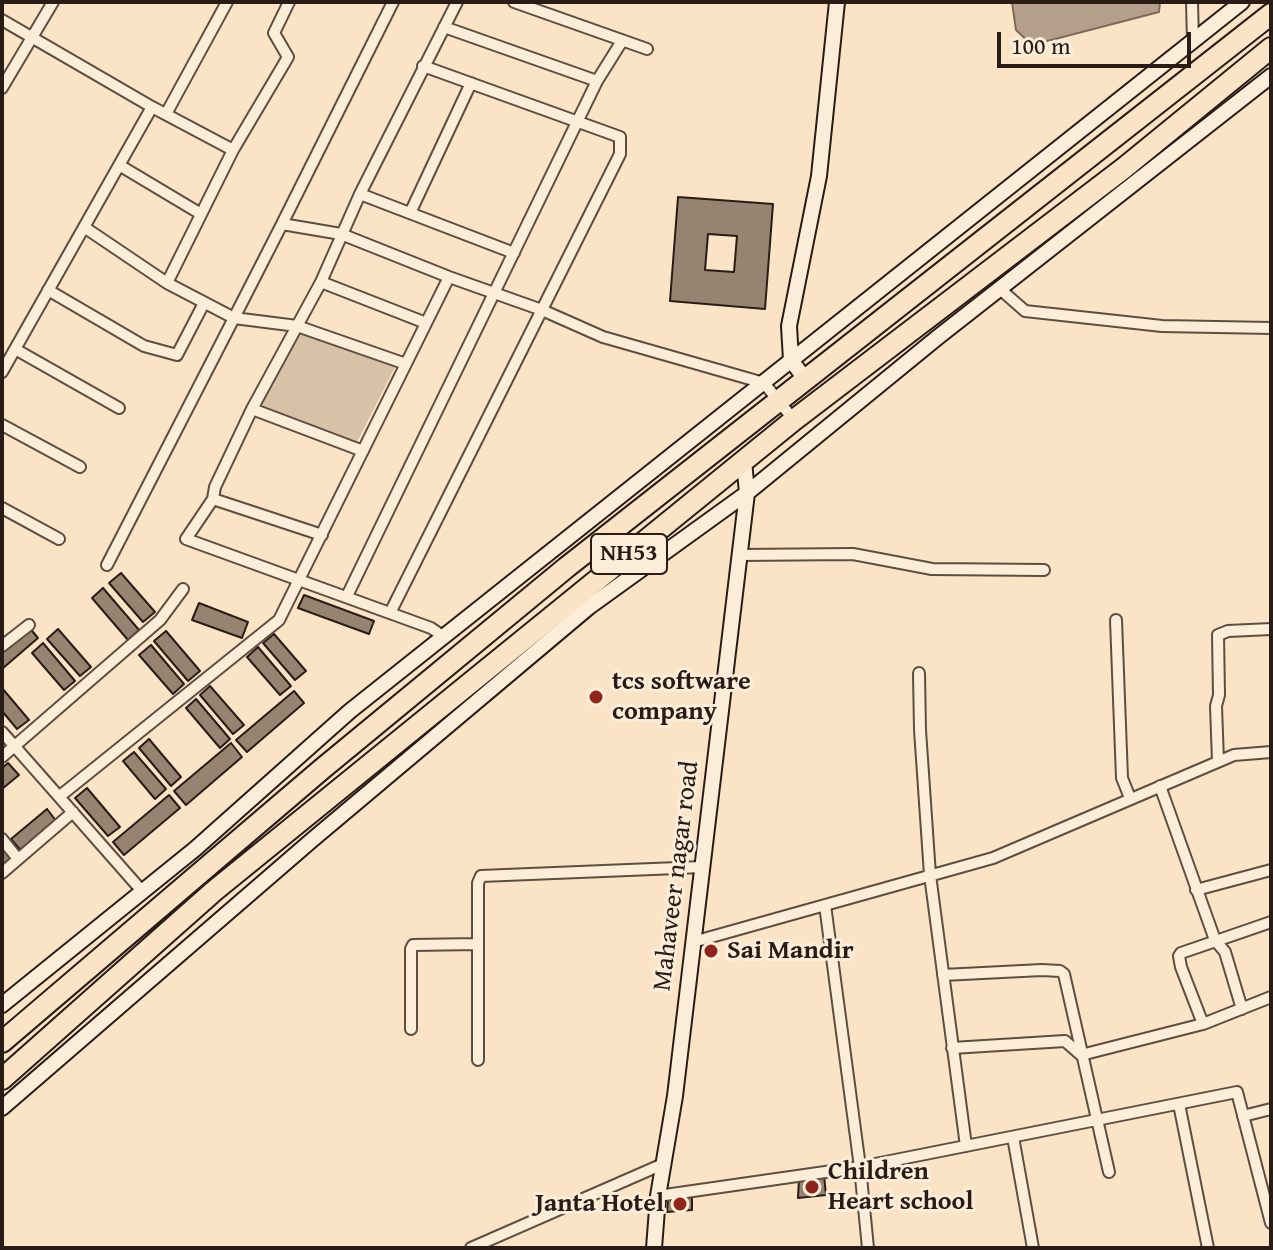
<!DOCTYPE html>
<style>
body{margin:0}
#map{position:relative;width:1273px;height:1250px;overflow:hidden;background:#fbe4c5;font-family:"Gentium Book Plus",serif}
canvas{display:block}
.frame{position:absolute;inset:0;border:4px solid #291c17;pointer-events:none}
.scale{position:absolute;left:997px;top:32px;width:194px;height:36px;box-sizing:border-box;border:4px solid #291c17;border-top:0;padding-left:10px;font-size:24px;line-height:28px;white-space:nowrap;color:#291c17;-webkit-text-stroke:6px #fcedd9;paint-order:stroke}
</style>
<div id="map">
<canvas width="1273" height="1250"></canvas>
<div class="frame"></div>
<div class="scale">100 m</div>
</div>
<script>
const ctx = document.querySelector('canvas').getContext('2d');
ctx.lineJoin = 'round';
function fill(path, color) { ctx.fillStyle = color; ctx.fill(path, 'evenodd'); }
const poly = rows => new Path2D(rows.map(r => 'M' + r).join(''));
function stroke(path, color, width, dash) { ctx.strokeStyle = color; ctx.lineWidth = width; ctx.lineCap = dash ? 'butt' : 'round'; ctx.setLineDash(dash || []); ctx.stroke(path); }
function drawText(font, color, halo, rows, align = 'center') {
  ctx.font = font + ' "Gentium Book Plus",serif'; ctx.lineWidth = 6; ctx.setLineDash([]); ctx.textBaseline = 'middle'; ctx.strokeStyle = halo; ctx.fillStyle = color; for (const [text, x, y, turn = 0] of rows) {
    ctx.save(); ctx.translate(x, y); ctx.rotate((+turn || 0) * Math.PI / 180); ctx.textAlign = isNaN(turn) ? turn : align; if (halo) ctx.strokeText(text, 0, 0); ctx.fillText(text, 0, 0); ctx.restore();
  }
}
fill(poly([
 [298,326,396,365,356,444,260,405]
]), '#d7c2a7');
const water = poly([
 [1012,2,1160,2,1159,12,1032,45,1016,30,1012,2]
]);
fill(water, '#b4a08a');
stroke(water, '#7c6b5c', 2);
const building = poly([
 [678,197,773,204,765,309,670,301,678,197],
 [708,234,737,236,734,272,705,270,708,234],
 [121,573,155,612,143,622,109,583,121,573],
 [103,588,139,630,128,640,92,598,103,588],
 [304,595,374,621,369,634,298,608,304,595],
 [199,603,248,622,242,638,192,620,199,603],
 [28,626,38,638,2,669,2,648,28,626],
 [58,629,91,667,80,676,47,639,58,629],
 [166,631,200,671,188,681,154,641,166,631],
 [274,634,306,671,295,680,263,643,274,634],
 [43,643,75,681,64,690,32,653,43,643],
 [151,645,184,684,173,694,139,655,151,645],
 [258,647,291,686,280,695,247,657,258,647],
 [210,686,244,725,233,734,200,695,210,686],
 [2,688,29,720,17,729,2,711,2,688],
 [294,691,304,703,247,752,236,740,294,691],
 [196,699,230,739,220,748,186,708,196,699],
 [149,739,181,777,171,786,139,748,149,739],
 [231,743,242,757,186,805,174,791,231,743],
 [134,752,166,789,155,799,123,761,134,752],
 [8,763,19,775,2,789,2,768,8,763],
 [87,788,120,827,108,836,75,798,87,788],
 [169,795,180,808,124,855,113,842,169,795],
 [47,809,57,822,22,852,11,839,47,809],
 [2,843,15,858,4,867,2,865,2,843],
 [824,1175,826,1195,798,1198,799,1178,824,1175],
 [692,1197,692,1210,667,1212,668,1199,692,1197]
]);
fill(building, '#968471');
stroke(building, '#291c17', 2);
const street = poly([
 [514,2,647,49],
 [1192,2,1193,41],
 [2,20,152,107,2,372],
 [444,27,597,81],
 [2,88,53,2],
 [152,107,233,150,288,57,274,33,289,2],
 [166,114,227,2],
 [233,150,167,283,234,318,282,224,341,234,449,277,542,310,603,337,764,383,794,420],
 [119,165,201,214],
 [360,194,514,253],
 [411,211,471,83],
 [282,224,393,2],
 [84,227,167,283],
 [321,282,426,323],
 [1000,289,1025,311,1162,326,1271,328],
 [48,290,144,346,177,355,204,303],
 [15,349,119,408],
 [252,409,363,451],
 [2,425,80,467],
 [213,499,322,535],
 [2,508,59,539],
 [739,555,853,554,932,569,1044,570],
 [107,565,234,318,297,326,406,364],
 [347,596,597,81,622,41],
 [390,613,620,154,620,137,423,66],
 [1116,620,1122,778,1130,798],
 [444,637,431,628,186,539,213,499,215,487,252,409,321,282,360,194,457,2],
 [2,646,29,625],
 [919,673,920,730,930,875,966,1146],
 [2,732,142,891],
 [2,757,160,620,183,589],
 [1218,761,1216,706,1219,695,1218,635,1228,631,1271,629],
 [1160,786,1215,940,1225,952,1242,1009],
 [60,796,279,620,449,277],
 [2,839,18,859],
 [2,873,73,812],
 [1196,890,1271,870],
 [825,905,860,1167,1237,1092,1271,1223],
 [693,942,993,858,1234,755,1271,752],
 [943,975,1042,970,1060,971,1064,974,1109,1172],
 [1203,1024,1181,967,1179,956,1181,953,1271,922],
 [411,1029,411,949,413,945,478,944],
 [952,1048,1065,1041,1081,1055,1203,1024,1271,997],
 [478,1060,478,883,481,876,702,867],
 [1179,1104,1208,1248],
 [1243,1116,1271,1109],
 [1013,1137,1033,1248],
 [658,1196,860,1167,868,1248],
 [471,1248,663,1164]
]);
const secondary = poly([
 [805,379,791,360,789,326,819,176,837,2],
 [2,1005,195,849,350,711,1242,2],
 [2,1108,312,840,589,607,747,493,938,337,1271,76],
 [654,1248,658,1196,675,1096,747,493,744,461]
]);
const highway = poly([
 [2,1042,322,769,567,567,1271,14],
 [2,1079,214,891,794,420,1124,168,1271,48]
]);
stroke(street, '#5e4e42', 14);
stroke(secondary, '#291c17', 18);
stroke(highway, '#291c17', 24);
stroke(street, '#fcedd9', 10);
stroke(secondary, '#fcedd9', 14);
stroke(highway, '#fbe4c5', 20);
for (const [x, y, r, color] of [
 [596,697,8,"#8f2418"],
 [711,951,8,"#8f2418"],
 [812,1187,8,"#8f2418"],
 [680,1204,8,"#8f2418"]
]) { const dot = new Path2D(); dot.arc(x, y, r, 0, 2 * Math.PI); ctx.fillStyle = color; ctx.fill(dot); stroke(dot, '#fcedd9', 3); }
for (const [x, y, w] of [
 [629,554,76]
]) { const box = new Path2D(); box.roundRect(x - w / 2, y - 20, w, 40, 6); ctx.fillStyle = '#fcedd9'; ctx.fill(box); stroke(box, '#291c17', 2); }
drawText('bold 24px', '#291c17', null, [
 ["NH53",629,554]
]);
drawText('bold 26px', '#291c17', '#fcedd9', [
 ["tcs software",612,682],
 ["company",612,712],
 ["Sai Mandir",727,951],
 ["Children",828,1172],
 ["Heart school",828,1202],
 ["Janta Hotel",664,1204,"right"]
], 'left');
drawText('26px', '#291c17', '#fcedd9', [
 ["Mahaveer nagar road",677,876,-83]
]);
</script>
